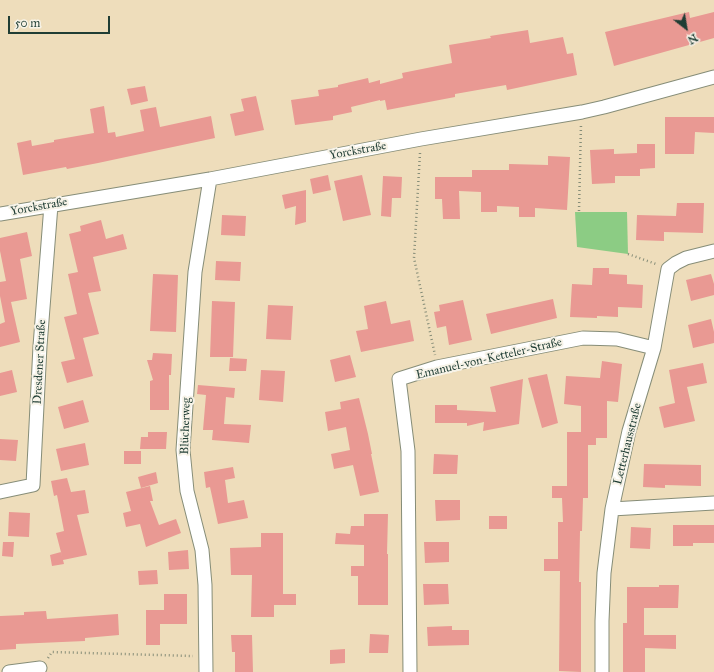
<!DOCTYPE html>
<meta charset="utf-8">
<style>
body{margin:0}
#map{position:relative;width:714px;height:672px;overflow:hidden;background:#edb;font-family:"IM FELL Great Primer",serif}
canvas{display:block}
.north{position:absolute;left:666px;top:8px;width:40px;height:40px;-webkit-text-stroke:3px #f7f3e8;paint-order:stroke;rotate:149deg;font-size:11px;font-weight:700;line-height:16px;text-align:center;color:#1f3d34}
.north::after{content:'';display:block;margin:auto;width:14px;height:18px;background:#1f3d34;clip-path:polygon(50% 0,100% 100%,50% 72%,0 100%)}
.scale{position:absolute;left:8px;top:16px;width:102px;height:18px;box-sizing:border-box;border:2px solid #1f3d34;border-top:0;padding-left:5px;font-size:12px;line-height:14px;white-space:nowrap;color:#1f3d34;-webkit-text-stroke:3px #f7f3e8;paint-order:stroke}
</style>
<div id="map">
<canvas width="714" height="672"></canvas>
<div class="north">N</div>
<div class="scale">50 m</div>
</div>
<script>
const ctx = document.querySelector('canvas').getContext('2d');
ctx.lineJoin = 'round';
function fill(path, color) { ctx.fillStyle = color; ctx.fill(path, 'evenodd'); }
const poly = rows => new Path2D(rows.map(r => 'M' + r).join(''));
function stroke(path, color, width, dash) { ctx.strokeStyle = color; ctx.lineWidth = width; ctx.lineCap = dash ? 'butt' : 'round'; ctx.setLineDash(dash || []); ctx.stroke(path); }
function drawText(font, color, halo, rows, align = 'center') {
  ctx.font = font + ' "IM FELL Great Primer",serif'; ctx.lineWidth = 4; ctx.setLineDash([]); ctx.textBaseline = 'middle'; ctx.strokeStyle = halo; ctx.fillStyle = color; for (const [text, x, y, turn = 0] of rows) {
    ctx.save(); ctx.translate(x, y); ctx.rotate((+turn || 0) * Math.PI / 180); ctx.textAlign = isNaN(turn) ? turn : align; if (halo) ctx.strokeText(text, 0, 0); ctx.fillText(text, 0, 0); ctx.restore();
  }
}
fill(poly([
 [575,212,627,212,628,254,577,247]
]), '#8ccc84');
fill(poly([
 [689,12,690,18,714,12,714,38,614,66,605,32],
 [528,30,530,43,563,37,567,54,573,53,577,75,507,90,506,85,455,94,455,97,387,110,385,100,380,101,380,100,351,107,352,112,333,116,333,120,295,125,291,100,319,96,318,90,338,87,338,85,368,78,369,83,380,80,380,84,403,78,402,73,452,63,449,45,491,38,490,36],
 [145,86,148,101,131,105,127,89],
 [256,96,264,130,235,136,230,114,244,111,241,99],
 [104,106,108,133,115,132,116,137,144,131,140,110,156,107,160,127,211,116,215,138,98,163,67,169,66,167,23,175,17,143,31,140,32,146,54,142,54,140,94,133,90,109],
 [665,117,714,117,714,133,695,132,694,154,665,154],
 [637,144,655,144,655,168,640,169,640,176,615,176,615,183,592,184,590,150,614,149,614,154,637,153],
 [548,156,570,157,567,210,535,208,535,217,519,217,519,207,497,206,497,212,481,212,481,192,459,191,460,219,443,219,442,199,435,199,435,177,472,177,472,170,509,170,509,164,548,165],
 [328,175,331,190,313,194,310,179],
 [362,175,371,215,343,221,334,181],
 [383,176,402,177,401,198,392,198,391,217,381,216],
 [306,190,306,222,295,225,296,206,285,209,282,195],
 [677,203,704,203,703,233,664,232,664,241,636,240,637,215,676,216],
 [222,215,246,216,245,236,221,235],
 [101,220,106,239,123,234,127,249,93,257,101,291,88,293,99,334,83,338,93,376,67,383,61,362,75,359,64,317,77,314,68,274,78,272,69,234,81,231,80,226],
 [27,232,32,256,20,259,27,299,11,302,20,342,0,347,0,324,5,322,0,296,0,282,6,281,0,251,0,238],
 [216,261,241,262,240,281,215,280],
 [593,268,609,268,609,274,627,275,627,284,643,285,642,308,618,307,618,317,597,316,597,318,570,317,572,284,592,285],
 [153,274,178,275,176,332,150,331],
 [711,274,714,284,714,295,691,301,686,280],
 [553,299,557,318,491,334,486,314],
 [463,300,472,340,449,345,446,326,437,328,434,312,440,311,439,305],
 [212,301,235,302,233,357,210,357],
 [386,301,391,324,410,320,414,341,361,352,356,331,368,329,364,306],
 [268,305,293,306,291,340,266,339],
 [711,319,714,332,714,343,693,348,688,325],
 [153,353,172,354,171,375,169,375,169,410,150,410,150,381,153,380,147,360,152,360],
 [350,355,356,377,335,382,330,360],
 [230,358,247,359,246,371,229,371],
 [602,361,622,364,618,402,607,401,607,438,596,438,596,445,588,445,588,498,583,498,582,531,580,531,579,582,581,582,581,672,559,671,560,571,544,571,544,559,558,559,558,522,563,522,562,498,552,498,552,486,567,486,567,432,581,432,581,406,564,404,566,376,600,378],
 [703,363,707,383,687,387,695,421,664,428,659,407,675,403,669,370],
 [12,370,17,392,0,396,0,373],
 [261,370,285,371,283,402,259,400],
 [547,374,558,423,542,428,528,378],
 [523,379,519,424,483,431,484,422,467,426,467,423,435,423,435,405,457,405,457,410,496,412,490,387],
 [198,385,235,388,234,398,226,397,224,424,251,425,249,443,212,440,213,430,203,430,206,395,197,394],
 [359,398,368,434,372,454,371,454,379,492,360,496,353,465,334,469,331,454,350,450,346,427,328,431,325,412,341,409,340,402],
 [83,400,89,422,64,429,58,407],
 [148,432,167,432,166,449,140,449,141,437,148,437],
 [0,439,18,440,16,461,0,460],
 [85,443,89,465,61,471,56,449],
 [124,451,141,451,141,464,124,464],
 [434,454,458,455,457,474,433,474],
 [644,464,701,465,701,486,665,485,665,488,643,487],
 [233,467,235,478,225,480,228,503,244,500,248,518,218,524,210,487,206,488,204,472],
 [156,472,158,483,141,488,138,477],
 [67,478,71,492,85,490,89,513,77,515,87,555,63,560,56,533,64,531,57,495,54,496,51,481],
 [150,486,153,501,150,501,159,525,176,519,181,533,146,547,140,524,126,527,123,513,131,511,126,492],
 [435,500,460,500,460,520,436,521],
 [9,512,30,513,29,537,8,536],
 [364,514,388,514,387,554,388,554,388,605,358,605,358,576,351,576,351,566,364,566,364,545,335,544,336,533,350,534,351,526,364,526],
 [489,516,507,516,507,529,489,529],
 [673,525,714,525,714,543,693,543,693,546,673,546],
 [631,527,651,528,650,549,630,548],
 [261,533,283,533,283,594,296,594,296,605,274,605,274,617,251,617,252,575,231,575,230,548,261,547],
 [3,542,14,542,13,557,2,556],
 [424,542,449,542,449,562,425,563],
 [188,550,189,569,169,570,168,552],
 [61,552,64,564,52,566,50,555],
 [157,570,158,584,139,585,138,571],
 [423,584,448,584,449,604,424,605],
 [659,585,679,585,678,608,644,608,644,635,676,635,676,649,645,648,645,672,623,672,623,623,627,623,627,587,659,587],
 [164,594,187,594,187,624,160,624,160,645,146,645,146,610,164,610],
 [46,611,47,619,118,614,119,635,85,638,85,641,16,644,16,649,0,650,0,616,24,615,24,612],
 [452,626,452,630,469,630,469,645,428,646,427,627],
 [370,634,389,635,388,653,369,653],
 [231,635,252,635,253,672,235,672,235,652,232,652],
 [345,649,345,663,330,664,330,650]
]), '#e99993');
const minor = poly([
 [0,214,210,179,421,139,582,112,604,107,714,77],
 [0,492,33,485,40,346,51,205],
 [612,509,714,503],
 [9,672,40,668],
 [206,672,205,585,202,550,187,491,183,450,195,272,210,179],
 [410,672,408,451,399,379,437,367,583,338,617,339,654,348],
 [602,672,602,621,604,573,612,509,629,431,654,348,668,269,676,263,686,258,714,251]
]);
stroke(minor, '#868d78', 15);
stroke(poly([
 [420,153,414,258,435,355],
 [579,211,581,124],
 [628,254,656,264],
 [48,658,52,652,193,656]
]), '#868d78', 2.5, [1, 3]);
stroke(minor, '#fff', 13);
drawText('12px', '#1f3d34', '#f7f3e8', [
 ["Yorckstraße",358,151,-10],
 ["Yorckstraße",39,207,-10],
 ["Emanuel-von-Ketteler-Straße",489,359,-13],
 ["Dresdener Straße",40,362,-87],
 ["Blücherweg",186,426,-88],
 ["Letterhausstraße",628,444,-76]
]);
</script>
